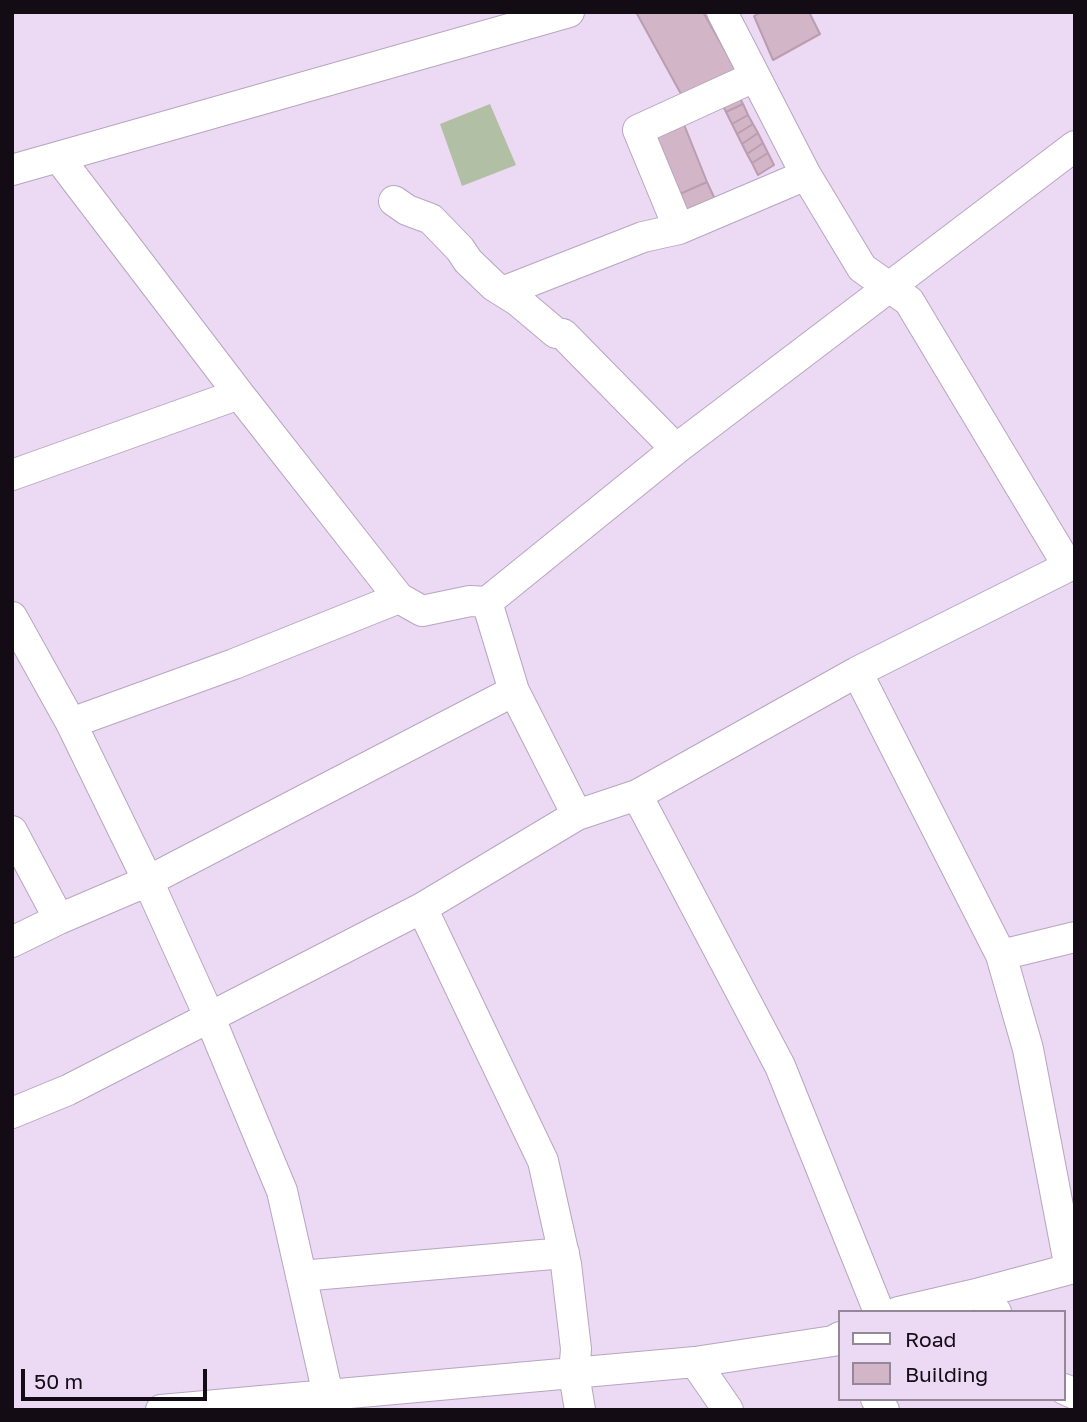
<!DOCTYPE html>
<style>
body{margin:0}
#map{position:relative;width:1087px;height:1422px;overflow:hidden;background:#ecd9f3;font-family:"Golos Text",sans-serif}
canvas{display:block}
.frame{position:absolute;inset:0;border:14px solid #130c15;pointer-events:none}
.legend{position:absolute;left:838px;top:1310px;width:228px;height:91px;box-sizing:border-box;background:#ecd9f3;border:2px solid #95879a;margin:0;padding:9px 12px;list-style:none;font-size:21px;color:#130c15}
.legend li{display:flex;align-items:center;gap:14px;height:35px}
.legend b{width:35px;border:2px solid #95879a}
.scale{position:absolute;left:21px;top:1369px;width:186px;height:32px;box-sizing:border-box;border:4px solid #130c15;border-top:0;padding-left:9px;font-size:21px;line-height:24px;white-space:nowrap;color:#130c15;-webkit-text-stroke:5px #ecd9f3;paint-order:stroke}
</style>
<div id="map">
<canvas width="1087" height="1422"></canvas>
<div class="frame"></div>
<ul class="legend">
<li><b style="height:9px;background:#fff"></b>Road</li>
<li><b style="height:19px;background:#d2b5c7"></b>Building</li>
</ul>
<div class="scale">50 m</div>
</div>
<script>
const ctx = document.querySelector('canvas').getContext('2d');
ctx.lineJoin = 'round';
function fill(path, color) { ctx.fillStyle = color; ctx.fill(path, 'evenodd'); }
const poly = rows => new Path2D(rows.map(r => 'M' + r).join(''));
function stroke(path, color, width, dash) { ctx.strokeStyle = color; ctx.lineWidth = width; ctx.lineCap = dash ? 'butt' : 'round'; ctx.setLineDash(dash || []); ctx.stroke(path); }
fill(poly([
 [490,104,516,165,462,186,440,124]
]), '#b1c0a5');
const building = poly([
 [636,12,703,12,739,75,686,103,636,12],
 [761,12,809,12,820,34,773,60,754,16,761,12],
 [736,91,743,104,726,112,719,98,736,91],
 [743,104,748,115,732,124,726,112,743,104],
 [748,115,753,124,737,134,732,124,748,115],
 [681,117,707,182,673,197,647,129,681,117],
 [753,124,758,133,742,144,737,134,753,124],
 [758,133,763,143,747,154,742,144,758,133],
 [763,143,768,153,752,163,747,154,763,143],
 [768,153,774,165,758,175,752,163,768,153],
 [707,182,719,208,684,224,673,197,707,182]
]);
fill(building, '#d2b5c7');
stroke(building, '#ba9eaf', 2);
const minor = poly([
 [722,12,806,175,862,268,909,301,1068,566],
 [754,77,638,130,679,229,806,175],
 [59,158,239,394,399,598],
 [12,170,569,12],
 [394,201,407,210,431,219,460,249,468,261,494,286,518,301,556,333,563,334,676,449],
 [505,291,643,237,679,229],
 [12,475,239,394],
 [487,602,514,691,577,815],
 [12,617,71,723,148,881,209,1016,282,1191,328,1395],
 [857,672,1001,955,1028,1049,1070,1269,980,1293],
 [71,723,234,664,399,598,422,611,470,601,487,602,676,449,1075,146],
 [637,795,780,1066,879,1312],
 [12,831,59,919],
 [422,908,543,1161,566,1264,576,1349,574,1374,580,1410],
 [12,942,59,919,148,881,514,691],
 [1001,955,1075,937],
 [12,1113,68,1090,422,908,577,815,637,795,857,672,1075,563],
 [301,1276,564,1253],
 [898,1312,980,1293,996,1312],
 [695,1362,728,1410],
 [1064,1389,1075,1394],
 [876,1399,884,1410],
 [161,1410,695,1362,833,1341,840,1337]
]);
stroke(minor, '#b7a6bf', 32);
stroke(minor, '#fff', 30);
</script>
